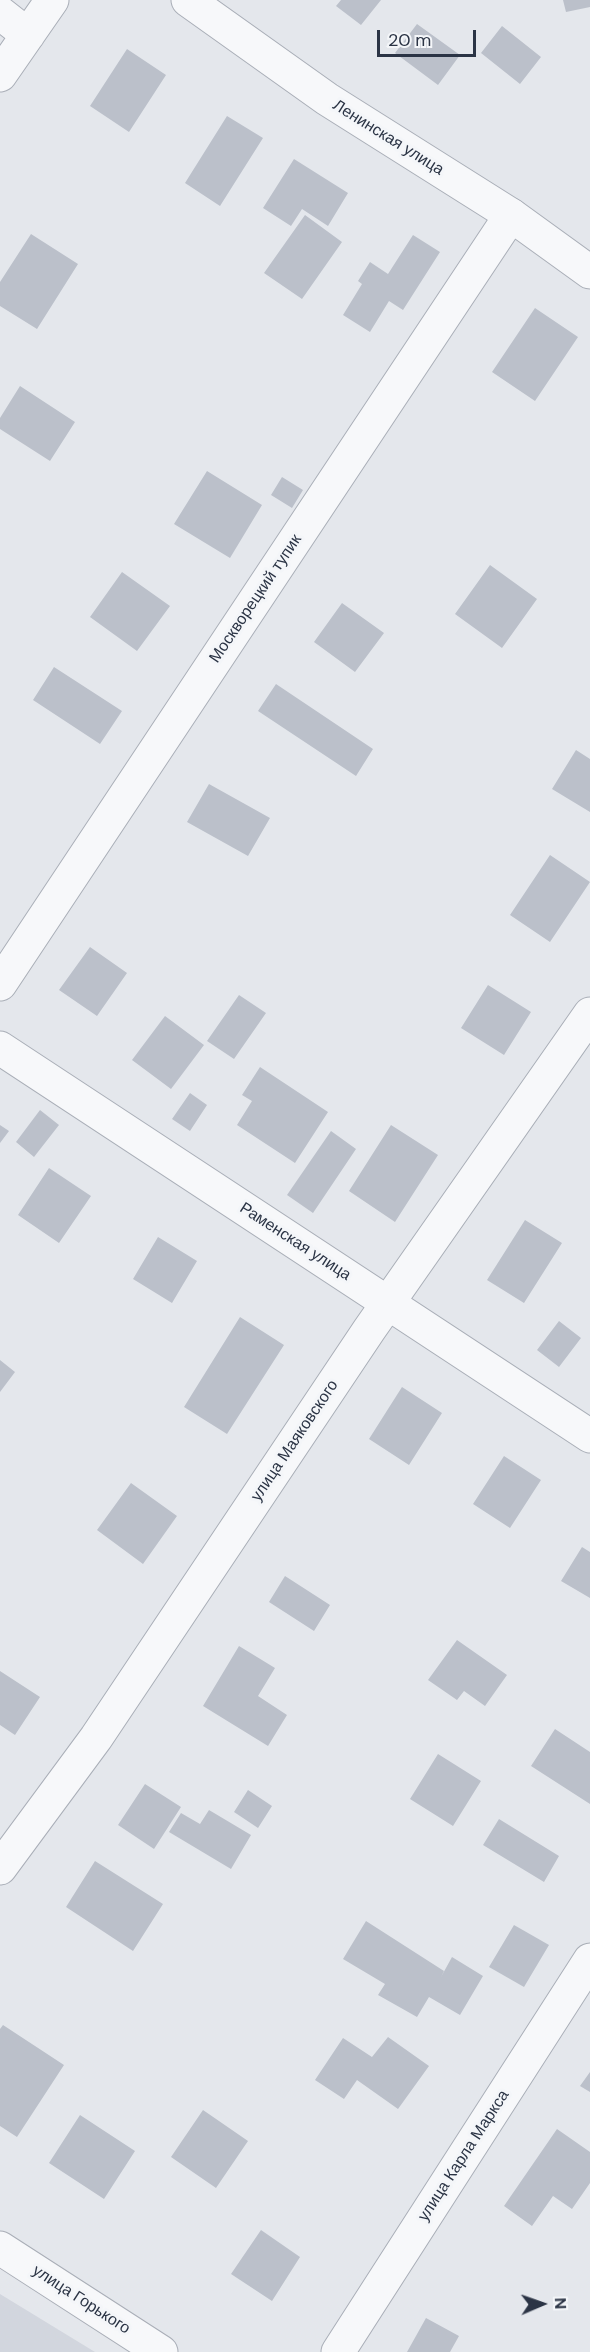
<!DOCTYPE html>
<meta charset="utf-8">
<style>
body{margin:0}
#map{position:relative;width:590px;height:2352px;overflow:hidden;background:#e4e7ec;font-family:"DM Sans",sans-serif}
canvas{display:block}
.north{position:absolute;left:512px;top:2274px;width:60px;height:60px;-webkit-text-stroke:4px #f4f6f9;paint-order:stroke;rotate:88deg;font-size:16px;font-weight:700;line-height:24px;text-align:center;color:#2b3445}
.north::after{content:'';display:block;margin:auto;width:21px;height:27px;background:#2b3445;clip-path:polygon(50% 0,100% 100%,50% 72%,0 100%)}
.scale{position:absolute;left:377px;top:30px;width:99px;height:27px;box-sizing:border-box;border:3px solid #2b3445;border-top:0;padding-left:8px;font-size:18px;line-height:21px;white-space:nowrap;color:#2b3445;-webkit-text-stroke:4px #f4f6f9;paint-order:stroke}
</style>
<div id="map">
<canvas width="590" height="2352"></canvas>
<div class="north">N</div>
<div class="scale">20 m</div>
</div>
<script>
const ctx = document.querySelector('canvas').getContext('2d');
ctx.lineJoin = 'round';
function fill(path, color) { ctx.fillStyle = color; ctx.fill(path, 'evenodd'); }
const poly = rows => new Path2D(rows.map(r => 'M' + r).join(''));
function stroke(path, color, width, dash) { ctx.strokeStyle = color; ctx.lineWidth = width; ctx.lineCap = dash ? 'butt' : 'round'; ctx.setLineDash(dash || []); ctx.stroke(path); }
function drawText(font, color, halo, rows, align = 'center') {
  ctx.font = font + ' "DM Sans",sans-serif'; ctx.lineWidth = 6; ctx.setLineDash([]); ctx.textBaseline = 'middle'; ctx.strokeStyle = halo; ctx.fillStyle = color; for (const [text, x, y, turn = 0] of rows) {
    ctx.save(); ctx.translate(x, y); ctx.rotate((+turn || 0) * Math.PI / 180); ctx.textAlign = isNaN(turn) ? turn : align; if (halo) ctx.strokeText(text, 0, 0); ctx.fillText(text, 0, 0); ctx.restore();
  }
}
fill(poly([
 [0,2294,95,2352,0,2352]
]), '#d2d6de');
fill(poly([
 [341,0,381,0,361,25,336,6],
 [563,0,590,0,590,7,566,12],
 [417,24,460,55,438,85,395,53],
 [502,26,541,57,520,84,481,53],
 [127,49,166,75,129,132,90,106],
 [227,116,263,138,220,206,185,183],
 [294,159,348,193,328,226,302,209,291,226,263,208],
 [305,215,342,242,302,299,264,273],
 [31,234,78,264,37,329,0,306,0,282],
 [413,235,440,252,403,310,389,301,370,332,343,315,362,284,358,281,370,262,388,274],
 [535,308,578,337,535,401,492,372],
 [20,386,75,422,50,461,0,429,0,418],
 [207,471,262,505,230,558,174,524],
 [282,477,303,490,292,508,271,495],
 [490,565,537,599,502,648,455,614],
 [122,572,170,606,137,651,90,617],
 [342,603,384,633,355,672,314,642],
 [54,667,122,711,100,744,33,700],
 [276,684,373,749,356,776,258,711],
 [576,750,590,759,590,812,552,789],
 [209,784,270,818,248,856,187,822],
 [550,855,590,882,550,942,510,915],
 [90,947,127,973,97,1016,59,990],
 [488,985,531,1012,504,1055,461,1028],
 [239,995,266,1013,234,1059,207,1041],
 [165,1016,204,1045,171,1089,132,1060],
 [260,1067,328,1112,295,1163,237,1125,252,1101,242,1095],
 [190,1093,207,1105,190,1131,172,1119],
 [40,1110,59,1125,34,1157,16,1142],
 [0,1125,9,1131,0,1143],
 [391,1125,438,1155,395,1222,349,1191],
 [331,1131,356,1149,313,1213,287,1195],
 [49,1168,91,1196,59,1243,18,1215],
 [525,1220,562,1243,524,1303,487,1280],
 [158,1237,197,1261,172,1303,133,1279],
 [240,1317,284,1345,227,1434,184,1407],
 [559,1321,581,1338,559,1367,537,1350],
 [0,1360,15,1372,0,1392],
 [402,1387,442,1413,409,1465,369,1439],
 [504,1456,541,1480,510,1528,473,1504],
 [131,1483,177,1516,143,1564,97,1530],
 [582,1547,590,1552,590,1598,561,1581],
 [285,1576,330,1605,314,1631,269,1602],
 [457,1640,507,1675,485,1706,464,1691,457,1700,428,1680],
 [239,1646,275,1668,258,1696,287,1715,268,1746,203,1706],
 [0,1671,40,1697,15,1735,0,1725],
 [555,1729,590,1752,590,1804,531,1766],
 [438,1754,481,1781,453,1826,410,1799],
 [145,1784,181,1807,154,1849,118,1825],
 [248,1790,272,1806,258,1828,234,1812],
 [209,1810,251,1835,231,1869,169,1832,181,1813,200,1824],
 [499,1819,559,1856,544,1882,483,1845],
 [95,1861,163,1904,133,1951,66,1907],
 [366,1921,444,1971,441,1977,452,1957,483,1976,460,2015,429,1997,417,2017,378,1995,385,1984,343,1959],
 [514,1925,549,1945,524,1987,489,1967],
 [3,2025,64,2065,17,2137,0,2126,0,2029],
 [388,2037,429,2066,398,2109,357,2080,344,2099,315,2080,343,2038,372,2057],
 [590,2072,590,2092,580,2086],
 [203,2110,248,2141,216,2188,171,2157],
 [80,2115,135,2151,104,2199,49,2163],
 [557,2129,590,2152,590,2183,572,2209,553,2196,532,2226,504,2206],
 [261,2230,300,2257,272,2301,231,2274],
 [426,2318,459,2336,450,2352,407,2352]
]), '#bbc0ca');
const minor = poly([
 [0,13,28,35],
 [0,75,52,0],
 [0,984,511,215],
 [0,1048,590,1436],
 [0,1868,96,1738,369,1330,590,1014],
 [338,2352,590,1960]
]);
const tertiary = poly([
 [188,0,327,99,511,215,590,272],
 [0,2248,161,2352]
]);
stroke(minor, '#a9aeb7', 35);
stroke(tertiary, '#a9aeb7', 35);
stroke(minor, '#f7f8fa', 33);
stroke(tertiary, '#f7f8fa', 33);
drawText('16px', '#2b3445', '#f4f6f9', [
 ["Ленинская улица",388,138,32],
 ["Москворецкий тупик",256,599,-56],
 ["Раменская улица",295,1242,33],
 ["улица Маяковского",295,1441,-56],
 ["улица Карла Маркса",464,2156,-57],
 ["улица Горького",81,2300,33]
]);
</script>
